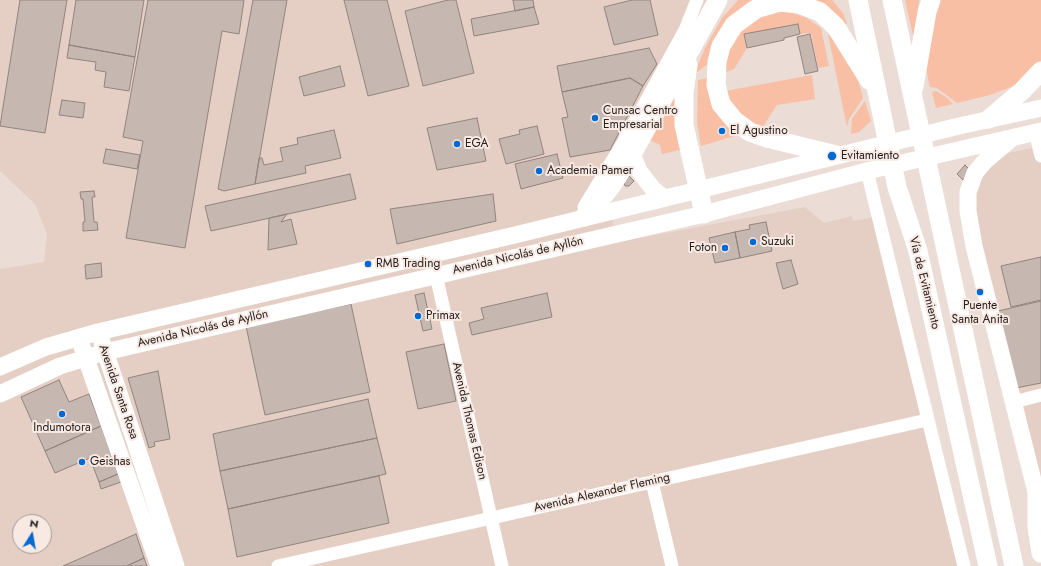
<!DOCTYPE html>
<meta charset="utf-8">
<style>
body{margin:0}
#map{position:relative;width:1041px;height:566px;overflow:hidden;background:#ebdcd6;font-family:Jost,sans-serif}
canvas{display:block}
.north{position:absolute;left:12px;top:514px;width:40px;height:40px;box-sizing:border-box;background:#f8e9e3;border:1px solid #a49995;border-radius:50%;rotate:11deg;font-size:11px;font-weight:700;line-height:16px;text-align:center;color:#272220}
.north::after{content:'';display:block;margin:auto;width:14px;height:18px;background:#0269d2;clip-path:polygon(50% 0,100% 100%,50% 72%,0 100%)}
</style>
<div id="map">
<canvas width="1041" height="566"></canvas>
<div class="north">N</div>
</div>
<script>
const ctx = document.querySelector('canvas').getContext('2d');
ctx.lineJoin = 'round';
function fill(path, color) { ctx.fillStyle = color; ctx.fill(path, 'evenodd'); }
const poly = rows => new Path2D(rows.map(r => 'M' + r).join(''));
function stroke(path, color, width, dash) { ctx.strokeStyle = color; ctx.lineWidth = width; ctx.lineCap = dash ? 'butt' : 'round'; ctx.setLineDash(dash || []); ctx.stroke(path); }
function drawText(font, color, halo, rows, align = 'center') {
  ctx.font = font + ' Jost,sans-serif'; ctx.lineWidth = 4; ctx.setLineDash([]); ctx.textBaseline = 'middle'; ctx.strokeStyle = halo; ctx.fillStyle = color; for (const [text, x, y, turn = 0] of rows) {
    ctx.save(); ctx.translate(x, y); ctx.rotate((+turn || 0) * Math.PI / 180); ctx.textAlign = isNaN(turn) ? turn : align; if (halo) ctx.strokeText(text, 0, 0); ctx.fillText(text, 0, 0); ctx.restore();
  }
}
fill(poly([
 [0,0,706,0,640,131,606,186,617,242,805,207,824,223,852,216,853,221,875,217,970,566,0,566,0,269,44,262,47,234,35,204,0,171],
 [20,522,44,522,44,546,20,546],
 [1041,146,1041,534,971,203,977,182,990,163,1008,153]
]), '#e5cfc5');
fill(poly([
 [738,0,754,0,747,3,732,17,707,65,694,74,705,48,722,18],
 [808,0,832,0,843,13,847,23,843,27],
 [905,0,919,0,915,44],
 [937,0,1041,0,1041,62,1027,81,990,95,957,103,937,88,930,87,926,69],
 [787,11,805,17,821,28,829,66,818,68,811,33,800,34,798,24,744,34,747,48,734,69,723,73,728,46,752,19,768,14],
 [828,34,842,49,858,80,863,98,849,119,847,127],
 [812,75,815,99,777,105,762,128,746,120,731,102,725,91],
 [708,78,727,126,738,135,701,146,697,123,698,80],
 [679,89,684,149,662,154,660,145,650,140],
 [936,91,946,97,953,104,936,108,932,92],
 [865,101,871,121,859,132,851,134,852,119]
]), '#f8bfa4');
const building = poly([
 [20,0,67,0,45,133,0,126,20,0],
 [76,0,144,0,135,57,69,45,76,0],
 [148,0,244,0,239,34,222,31,185,248,126,238,143,141,123,137,148,0],
 [253,0,287,0,255,184,224,191,218,189,253,0],
 [344,0,387,0,409,86,368,96,344,0],
 [448,0,456,0,474,73,423,86,405,11,448,0],
 [513,0,533,0,534,7,515,11,513,0],
 [632,0,650,0,658,35,614,45,604,7,632,0],
 [534,7,539,24,474,36,471,19,534,7],
 [798,24,800,34,784,38,784,40,747,48,744,34,798,24],
 [810,34,818,71,805,74,797,37,810,34],
 [69,45,135,57,129,91,104,87,106,72,95,70,96,62,67,58,69,45],
 [649,48,657,64,643,86,630,78,562,92,557,66,649,48],
 [340,66,345,86,304,96,299,77,340,66],
 [630,78,643,86,610,150,570,157,562,118,568,117,562,92,630,78],
 [62,100,85,103,83,118,59,115,62,100],
 [477,118,486,161,437,170,427,128,477,118],
 [537,126,544,154,506,164,499,139,520,134,519,130,537,126],
 [334,130,341,158,305,166,306,173,255,184,259,158,262,158,264,165,283,161,280,148,298,144,297,138,334,130],
 [106,149,140,155,137,169,103,163,106,149],
 [557,154,563,178,521,189,515,164,557,154],
 [965,165,971,171,963,180,957,174,965,165],
 [350,174,356,199,211,231,205,206,350,174],
 [629,176,634,181,629,186,625,186,624,182,629,176],
 [94,191,95,197,92,197,94,222,97,222,98,230,83,231,83,222,85,222,83,199,81,199,80,192,94,191],
 [493,194,496,221,397,244,390,209,493,194],
 [287,214,281,222,291,219,297,244,268,250,269,218,287,214],
 [766,222,772,251,740,258,735,232,750,229,749,225,766,222],
 [735,232,740,258,715,263,709,238,735,232],
 [1041,257,1041,300,1011,307,1001,266,1041,257],
 [791,260,798,284,783,289,776,263,791,260],
 [101,263,102,277,86,279,85,265,101,263],
 [424,293,432,329,423,331,415,295,424,293],
 [547,293,552,317,472,335,469,323,484,319,481,308,547,293],
 [1041,301,1041,383,1016,388,998,311,1041,301],
 [351,304,370,392,265,415,246,326,351,304],
 [444,344,456,401,418,409,406,352,444,344],
 [158,371,170,439,154,442,155,446,149,448,128,378,158,371],
 [59,380,69,402,89,394,101,426,45,451,21,397,59,380],
 [368,399,377,438,220,471,213,434,368,399],
 [101,426,118,474,99,482,90,458,55,473,45,451,101,426],
 [377,438,386,474,228,509,220,471,377,438],
 [118,474,121,482,101,489,99,482,118,474],
 [379,476,389,523,237,557,228,509,379,476],
 [136,534,144,558,127,566,63,566,136,534],
 [144,558,147,566,127,566,144,558]
]);
fill(building, '#c6b8b1');
stroke(building, '#91847e', 1);
stroke(poly([
 [1035,132,1041,156],
 [867,171,964,566],
 [584,207,623,143,685,30,697,0],
 [436,275,502,566],
 [1014,402,1041,395],
 [652,482,672,566],
 [278,566,927,420]
]), '#fff', 13);
stroke(poly([
 [628,134,632,154,639,171,653,189,664,198],
 [1010,140,985,161,975,173,968,192,968,211,974,246,1040,508],
 [102,342,176,566],
 [82,347,159,566],
 [0,367,46,347,98,332,515,235,959,126,1041,108],
 [0,394,60,366,105,352,704,214,867,171,1041,131]
]), '#fff', 17);
stroke(poly([
 [858,0,897,187,918,251,988,566],
 [892,0,1014,566],
 [688,65,684,93,684,125,704,214],
 [914,87,927,12,931,0],
 [989,119,1022,91,1041,71],
 [836,155,767,138,750,132,735,121,721,104,716,85,717,62,721,46,734,25,756,9,780,2,799,4,820,12,836,27,869,80],
 [584,217,597,204,612,185,632,154,718,0],
 [1037,496,1037,527,1041,553]
]), '#fff', 19);
for (const [x, y, r, color] of [
 [595,118,4,"#0269d2"],
 [722,131,4,"#0269d2"],
 [457,144,4,"#0269d2"],
 [832,156,5,"#0269d2"],
 [539,171,4,"#0269d2"],
 [753,242,4,"#0269d2"],
 [725,248,4,"#0269d2"],
 [368,264,4,"#0269d2"],
 [980,292,4,"#0269d2"],
 [418,316,4,"#0269d2"],
 [62,414,4,"#0269d2"],
 [82,462,4,"#0269d2"]
]) { const dot = new Path2D(); dot.arc(x, y, r, 0, 2 * Math.PI); ctx.fillStyle = color; ctx.fill(dot); stroke(dot, '#f8e9e3', 1.5); }
drawText('12px', '#272220', '#f8e9e3', [
 ["Cunsac Centro",603,111],
 ["Empresarial",603,125],
 ["El Agustino",730,131],
 ["EGA",465,144],
 ["Evitamiento",841,156],
 ["Academia Pamer",547,171],
 ["Suzuki",761,242],
 ["Foton",717,248,"right"],
 ["RMB Trading",376,264],
 ["Puente",980,306,"center"],
 ["Santa Anita",980,320,"center"],
 ["Primax",426,316],
 ["Indumotora",62,428,"center"],
 ["Geishas",90,462]
], 'left');
drawText('12px', '#272220', '#f8e9e3', [
 ["Avenida Nicolás de Ayllón",518,256,-13],
 ["Vía de Evitamiento",924,283,76],
 ["Avenida Nicolás de Ayllón",203,329,-13],
 ["Avenida Santa Rosa",118,392,71],
 ["Avenida Thomas Edison",469,421,77],
 ["Avenida Alexander Fleming",602,493,-13]
]);
</script>
